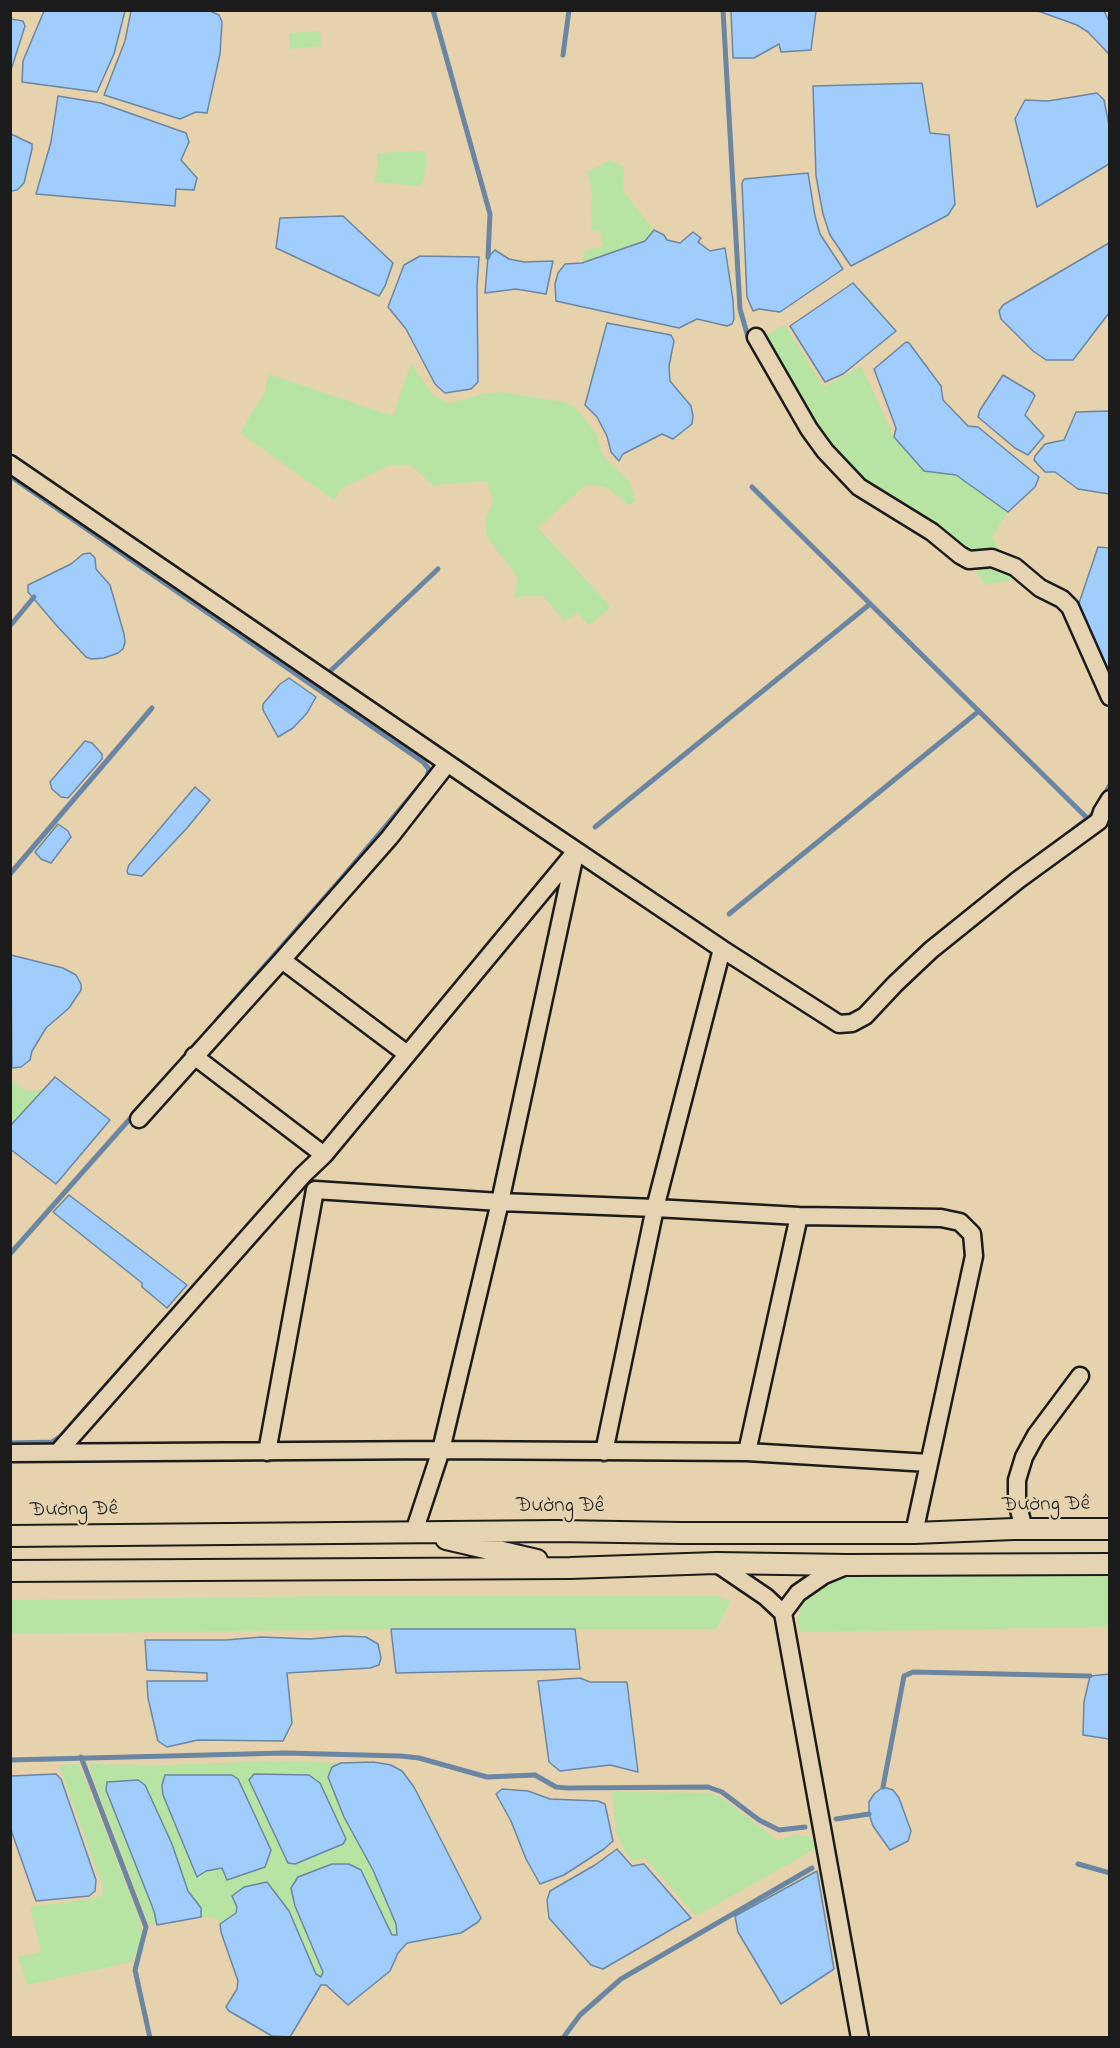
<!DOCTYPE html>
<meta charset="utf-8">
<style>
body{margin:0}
#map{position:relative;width:1120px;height:2048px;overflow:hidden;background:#e6d2ad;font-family:"Indie Flower",sans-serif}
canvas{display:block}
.frame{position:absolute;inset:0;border:12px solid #1c1c1c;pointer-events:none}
</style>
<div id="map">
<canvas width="1120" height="2048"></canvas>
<div class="frame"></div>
</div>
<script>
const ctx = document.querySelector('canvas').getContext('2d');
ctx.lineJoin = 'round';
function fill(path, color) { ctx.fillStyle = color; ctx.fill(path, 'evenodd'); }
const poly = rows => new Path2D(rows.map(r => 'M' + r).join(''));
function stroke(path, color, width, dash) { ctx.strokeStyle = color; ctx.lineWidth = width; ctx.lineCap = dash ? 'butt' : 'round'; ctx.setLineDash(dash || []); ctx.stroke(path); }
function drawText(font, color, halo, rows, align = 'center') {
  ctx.font = font + ' "Indie Flower",sans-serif'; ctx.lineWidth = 4.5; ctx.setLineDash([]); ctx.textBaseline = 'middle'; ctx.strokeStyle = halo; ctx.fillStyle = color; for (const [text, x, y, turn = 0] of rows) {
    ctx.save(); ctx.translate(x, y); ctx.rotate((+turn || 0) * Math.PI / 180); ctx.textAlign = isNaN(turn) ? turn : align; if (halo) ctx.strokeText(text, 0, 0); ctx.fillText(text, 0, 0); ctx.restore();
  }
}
fill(poly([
 [320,31,321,46,290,49,289,33],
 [425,151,427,159,423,182,417,186,375,182,378,160,377,153],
 [610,160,624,167,623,191,654,230,645,241,582,264,584,251,603,246,600,231,591,231,592,189,587,172],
 [785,325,824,387,861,366,894,437,924,471,956,475,1008,512,992,537,1018,579,985,585,971,564,828,465,803,440,749,343],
 [411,363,433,395,441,400,451,403,482,394,501,392,564,402,575,407,596,433,604,457,629,481,635,501,629,505,608,488,590,484,584,486,538,528,611,607,589,625,577,613,565,621,543,596,514,597,518,578,487,537,485,520,493,501,487,481,433,485,410,465,390,465,341,489,334,500,240,433,264,393,269,374,393,416],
 [11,1080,24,1090,33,1091,43,1089,11,1125],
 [1109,1571,1109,1627,801,1632,797,1622,801,1607,808,1595,833,1579,863,1573],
 [344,1596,717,1596,731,1601,716,1629,391,1629,11,1634,10,1600],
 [274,1761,341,1763,332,1767,328,1777,344,1817,373,1870,396,1924,397,1935,392,1935,386,1923,291,1888,295,1906,323,1972,321,1977,316,1974,289,1911,267,1882,232,1896,237,1907,236,1913,220,1924,216,1918,201,1917,201,1908,188,1891,172,1844,145,1785,107,1782,106,1790,154,1911,157,1925,148,1923,90,1770,91,1764,166,1765],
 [165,1775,232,1775,227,1880,222,1868,206,1871,196,1876],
 [79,1764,140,1921,142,1931,139,1947,131,1962,27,1985,18,1957,41,1952,30,1907,96,1898,102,1895,103,1887,59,1765],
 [612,1792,711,1793,722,1798,777,1840,794,1835,810,1836,817,1848,696,1916,645,1858,632,1861,623,1848,616,1832]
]), '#b7e4a2');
const water = poly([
 [44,11,125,11,114,54,97,92,22,82,23,61,44,11],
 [131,11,210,11,219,15,222,22,220,54,207,113,196,112,180,119,104,95,125,41,131,11],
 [731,11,816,11,811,50,781,52,779,44,754,58,733,58,731,11],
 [1038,11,1104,11,1109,21,1109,54,1088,32,1077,25,1038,11],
 [11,19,23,21,25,26,11,70,11,19],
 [922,83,930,133,949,135,955,204,948,215,851,266,830,235,823,214,816,176,813,86,922,83],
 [1097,93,1104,100,1109,125,1109,164,1037,207,1015,119,1025,100,1048,101,1097,93],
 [58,96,101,103,186,133,189,142,181,160,197,178,194,190,176,189,175,206,36,194,51,142,58,96],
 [11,134,32,144,32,149,24,183,17,190,11,191,11,134],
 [808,173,815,216,820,234,843,269,780,312,759,309,753,311,747,297,742,183,744,179,808,173],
 [343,216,393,263,385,286,379,296,276,248,280,218,343,216],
 [654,230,664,235,667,240,680,243,693,232,701,238,698,242,710,251,725,248,733,300,734,319,732,324,727,326,697,319,679,328,556,301,555,284,558,273,565,264,582,263,645,241,654,230],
 [1109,243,1109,313,1073,360,1046,360,1033,351,1001,319,999,311,1003,305,1109,243],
 [495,250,509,259,524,262,553,261,546,294,516,289,485,293,488,257,495,250],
 [420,256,479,257,477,286,478,382,471,389,445,393,435,384,406,329,388,307,404,265,420,256],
 [853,283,896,331,843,374,825,382,790,326,853,283],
 [607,323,671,335,674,341,669,366,670,381,691,406,693,416,692,424,673,439,662,434,623,454,619,461,611,452,607,436,597,417,585,405,607,323],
 [906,342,909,343,941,386,943,400,968,426,978,427,1039,477,1035,487,1008,512,956,475,924,471,894,437,896,428,874,369,906,342],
 [1003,375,1033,393,1035,396,1025,415,1044,436,1028,455,1015,448,978,417,980,410,1003,375],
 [1109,411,1109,494,1078,489,1055,472,1045,472,1034,460,1035,456,1045,444,1064,440,1076,412,1109,411],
 [1098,547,1109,548,1109,673,1078,606,1098,547],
 [90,553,95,558,96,569,110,585,124,634,125,642,123,649,118,653,104,658,91,659,86,657,57,626,28,592,28,585,71,564,83,554,90,553],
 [289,678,316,697,307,713,293,728,278,737,263,710,263,704,280,684,289,678],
 [85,741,92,743,102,754,102,759,68,798,61,797,52,789,50,782,85,741],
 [195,787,210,800,187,828,142,876,128,874,127,871,129,865,195,787],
 [58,824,68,831,71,837,51,863,41,859,35,852,58,824],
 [11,955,63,968,76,975,81,984,81,990,69,1008,46,1028,32,1051,30,1060,21,1067,12,1068,11,955],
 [55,1077,110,1120,56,1184,10,1149,11,1125,55,1077],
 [69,1195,187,1285,167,1308,142,1287,142,1283,53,1212,69,1195],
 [391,1629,575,1629,580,1669,396,1673,391,1629],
 [344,1636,366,1637,378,1644,381,1658,379,1665,370,1668,287,1673,292,1723,283,1741,198,1740,167,1747,158,1741,148,1698,147,1681,207,1681,207,1673,147,1670,145,1640,226,1640,261,1637,310,1639,344,1636],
 [1109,1674,1109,1739,1083,1735,1084,1702,1090,1676,1109,1674],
 [580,1678,590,1682,627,1682,638,1772,610,1765,560,1771,549,1762,538,1681,580,1678],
 [373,1762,391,1765,402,1771,414,1787,481,1918,478,1922,461,1933,407,1943,398,1953,390,1971,348,2005,326,1985,321,1985,290,2037,272,2036,229,2011,226,2007,237,1989,238,1981,221,1932,220,1924,236,1913,237,1907,232,1896,244,1887,267,1882,289,1911,316,1974,321,1977,323,1972,295,1906,291,1888,298,1877,332,1864,349,1864,361,1870,392,1935,397,1935,396,1924,373,1870,344,1817,328,1777,332,1767,341,1763,373,1762],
 [56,1774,61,1779,96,1880,95,1891,89,1896,36,1901,11,1830,11,1776,56,1774],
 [254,1774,309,1775,320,1783,346,1839,343,1844,295,1864,288,1863,249,1780,254,1774],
 [165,1775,232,1775,238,1779,271,1850,265,1867,227,1880,222,1868,206,1871,197,1877,163,1795,162,1785,165,1775],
 [138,1780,145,1785,172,1844,188,1891,201,1908,201,1917,157,1925,154,1911,106,1790,107,1782,138,1780],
 [883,1787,893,1790,899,1798,911,1831,908,1841,890,1850,873,1826,869,1814,869,1802,874,1794,883,1787],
 [502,1789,528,1791,550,1799,598,1801,605,1804,613,1841,604,1849,564,1875,540,1884,526,1859,511,1821,496,1794,502,1789],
 [617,1849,632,1866,644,1864,691,1918,603,1969,591,1965,549,1918,547,1900,550,1891,595,1865,617,1849],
 [817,1871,834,1969,781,2004,738,1932,735,1916,817,1871]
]);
fill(water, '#a0cdfb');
stroke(water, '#6b86a2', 1.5);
stroke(poly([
 [433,10,490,214,488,257],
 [723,10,740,309,748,337],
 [563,55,569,10],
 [10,476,423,762,429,769,427,777,341,879,218,1019],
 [752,487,1087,818],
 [10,626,34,597],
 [324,677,438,569],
 [1103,797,1110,785],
 [595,827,870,604],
 [1052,846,1092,815,1097,807],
 [10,874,152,708],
 [729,914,979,711],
 [10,1254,135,1113],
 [10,1443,52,1442,61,1436,141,1346],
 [81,1757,146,1927,135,1970,150,2038],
 [10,1760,285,1753,401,1756,419,1758,487,1777,535,1775,556,1787,567,1788,708,1787,722,1792,759,1820,779,1830,805,1827],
 [883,1787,904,1676,913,1672,1090,1676],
 [836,1819,869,1814],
 [1078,1864,1110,1873],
 [563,2038,580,2015,621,1979,812,1868]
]), '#6b86a2', 5);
const minor = poly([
 [756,337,809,429,825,451,859,487,932,532,960,555,969,560,992,558,1015,567,1040,588,1062,599,1070,607,1110,697],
 [10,464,510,806,722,949,839,1024,852,1023,865,1016,895,984,931,950,1018,880,1099,821,1102,812,1110,799],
 [282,960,407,1054],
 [194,1056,324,1155],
 [139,1119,282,960,390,837,447,764],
 [58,1452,303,1175,324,1155,576,851],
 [267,1452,315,1190,500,1202,655,1208,722,949],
 [604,1452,655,1208,799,1216,941,1218,960,1222,972,1234,974,1256,914,1533],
 [747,1452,799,1216],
 [10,1453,441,1450,747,1452,929,1463],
 [1024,1529,1017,1502,1017,1480,1024,1457,1036,1435,1080,1376],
 [414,1532,441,1450,500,1202,575,854],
 [716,1563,766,1597,783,1613,860,2038],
 [783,1613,798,1593,824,1575,846,1566]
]);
const tertiary = poly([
 [10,1536,557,1531,682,1533,914,1533,1014,1529,1110,1529],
 [446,1539,537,1560],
 [10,1571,570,1568,716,1563,848,1565,1110,1564]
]);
stroke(minor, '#1c1c1c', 21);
stroke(tertiary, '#1c1c1c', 24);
stroke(minor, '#e6d3b1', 16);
stroke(tertiary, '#e6d3b1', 20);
drawText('21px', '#1c1c1c', '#e6d3b1', [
 ["Đường Đê",1046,1506,-1],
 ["Đường Đê",560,1508],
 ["Đường Đê",74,1511,-1]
]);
</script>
